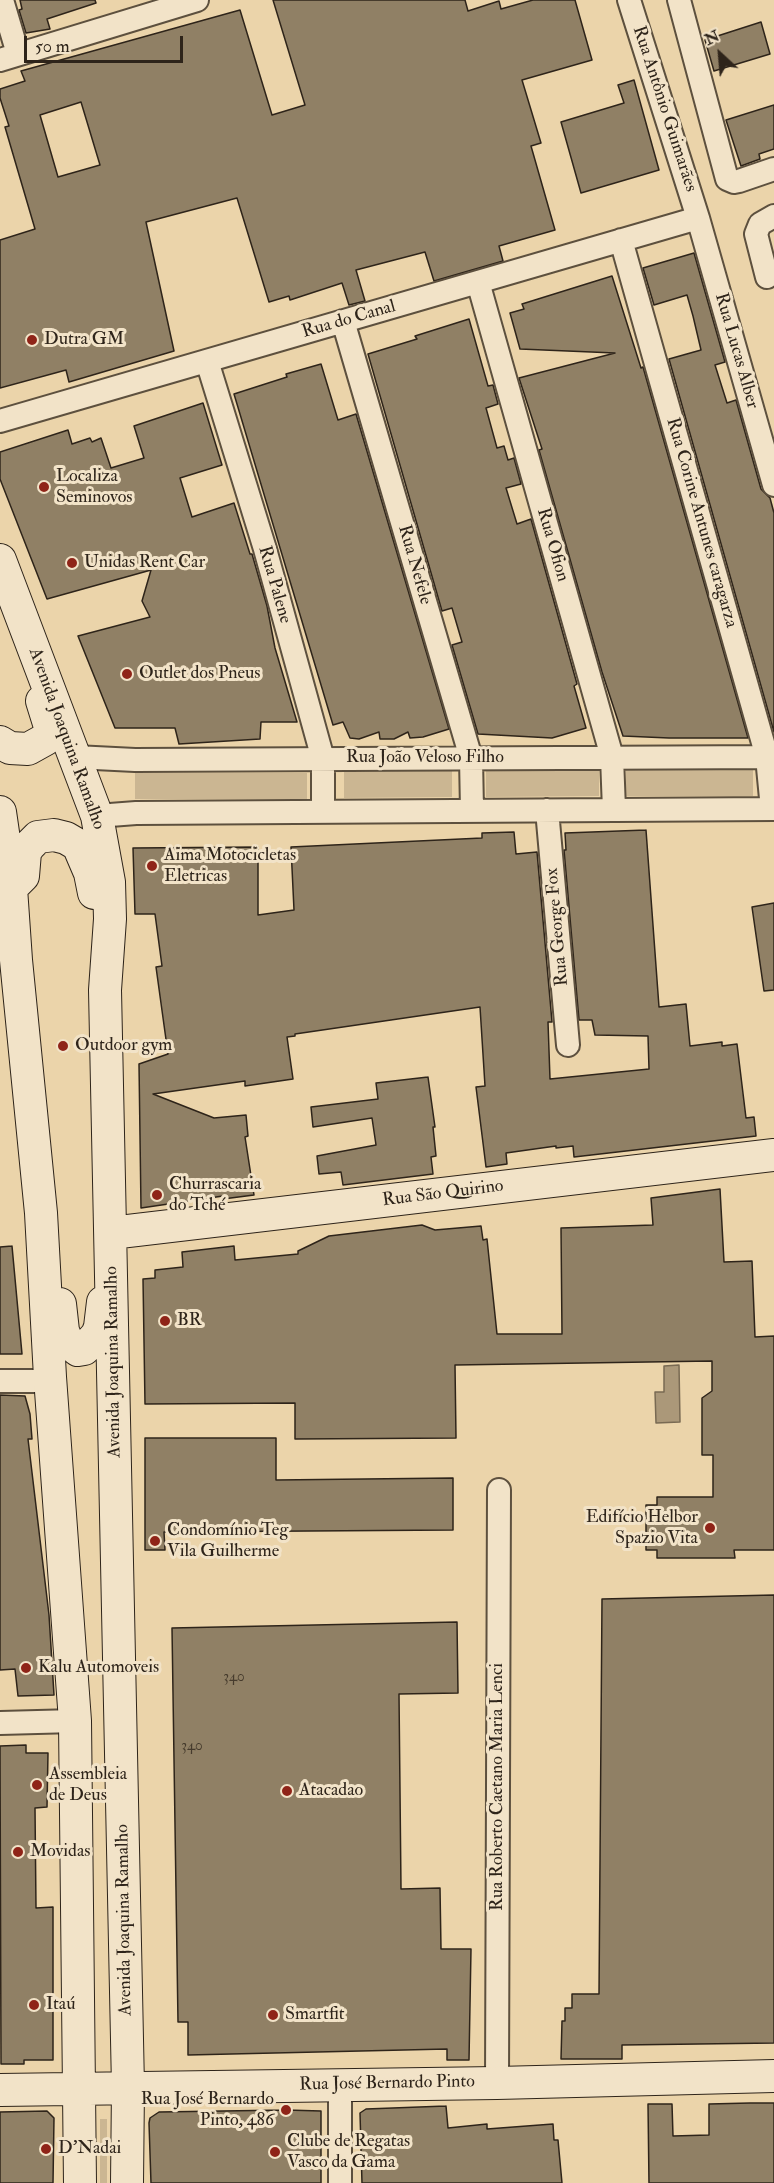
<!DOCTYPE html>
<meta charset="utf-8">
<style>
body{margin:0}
#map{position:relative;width:774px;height:2183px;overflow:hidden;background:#ebd4aa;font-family:"IM FELL Double Pica",serif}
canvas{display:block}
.north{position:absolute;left:690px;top:24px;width:60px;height:60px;-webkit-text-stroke:4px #f2e3c8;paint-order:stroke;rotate:334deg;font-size:16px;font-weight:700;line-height:24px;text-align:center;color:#2e241a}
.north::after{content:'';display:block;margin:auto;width:21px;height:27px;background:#2e241a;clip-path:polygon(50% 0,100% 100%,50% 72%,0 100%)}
.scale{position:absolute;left:24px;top:36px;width:159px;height:27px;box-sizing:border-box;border:3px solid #2e241a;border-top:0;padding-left:8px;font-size:18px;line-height:21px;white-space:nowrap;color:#2e241a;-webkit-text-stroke:4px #f2e3c8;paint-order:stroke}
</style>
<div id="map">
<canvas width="774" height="2183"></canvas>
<div class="north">N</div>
<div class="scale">50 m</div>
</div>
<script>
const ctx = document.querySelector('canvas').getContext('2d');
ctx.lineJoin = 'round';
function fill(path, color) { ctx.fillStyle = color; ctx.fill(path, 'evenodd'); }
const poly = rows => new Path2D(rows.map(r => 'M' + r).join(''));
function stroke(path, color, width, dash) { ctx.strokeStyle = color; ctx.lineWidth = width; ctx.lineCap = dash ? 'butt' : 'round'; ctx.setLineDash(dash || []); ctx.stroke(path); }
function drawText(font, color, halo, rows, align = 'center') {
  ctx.font = font + ' "IM FELL Double Pica",serif'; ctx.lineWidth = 6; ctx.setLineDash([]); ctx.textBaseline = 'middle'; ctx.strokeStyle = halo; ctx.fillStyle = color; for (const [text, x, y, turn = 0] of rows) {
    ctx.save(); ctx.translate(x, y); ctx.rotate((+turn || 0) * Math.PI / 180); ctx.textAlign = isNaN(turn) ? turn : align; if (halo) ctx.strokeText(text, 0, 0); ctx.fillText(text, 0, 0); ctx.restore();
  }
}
fill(poly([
 [599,770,599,796,486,797,486,771],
 [626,770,753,770,753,796,626,796],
 [452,771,452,797,344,798,344,772],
 [135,773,307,773,307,799,135,799],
 [100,2119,107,2119,107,2183,100,2183]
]), '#cbb692');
const water = poly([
 [679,1365,680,1422,656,1423,655,1392,664,1392,664,1366,679,1365]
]);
fill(water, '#ab9879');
stroke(water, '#796a53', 1.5);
const building = poly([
 [20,0,95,0,96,3,47,19,50,29,26,33,19,10,22,9,20,0],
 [273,0,465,0,468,11,499,1,501,9,533,0,575,0,592,60,522,80,541,143,531,146,555,230,499,246,503,261,434,281,425,252,356,270,365,301,349,305,342,283,290,300,289,296,269,302,237,198,146,222,174,351,69,382,66,370,0,388,0,240,35,229,5,127,9,126,0,98,0,89,25,81,21,71,240,10,272,115,305,105,273,0],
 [81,102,100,165,58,177,40,115,81,102],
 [761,22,770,54,714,71,705,40,761,22],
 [634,80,659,170,581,193,561,122,624,103,618,85,634,80],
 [774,105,774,149,759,154,760,159,741,166,726,120,774,105],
 [694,253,725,362,715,365,727,403,736,400,761,489,770,498,774,513,774,732,669,359,701,350,693,316,687,295,654,305,643,268,694,253],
 [612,276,641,368,643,367,748,738,669,738,623,736,602,672,539,450,542,449,519,378,615,353,520,349,510,313,524,309,522,304,612,276],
 [469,319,488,386,493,385,498,404,486,408,497,448,504,446,508,460,514,458,521,484,506,488,517,524,531,519,577,684,574,686,586,728,552,738,478,734,452,645,462,642,452,608,442,611,368,354,417,339,415,336,469,319],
 [321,364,338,420,356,414,449,729,423,737,410,738,408,732,394,739,380,739,379,732,359,739,350,738,343,722,333,725,234,394,287,377,286,374,321,364],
 [203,403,222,465,180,478,192,517,234,503,250,554,252,554,267,606,275,648,297,722,261,722,260,739,179,744,175,728,115,728,78,636,150,617,142,601,151,570,47,599,0,479,0,452,68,430,72,444,90,438,92,442,101,438,111,468,144,458,134,426,203,403],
 [646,830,659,1007,686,1004,690,1046,722,1042,722,1046,737,1044,746,1118,754,1117,756,1136,574,1157,573,1146,556,1148,556,1146,506,1153,507,1164,486,1167,476,1087,485,1086,480,1007,295,1034,295,1036,287,1037,293,1079,245,1086,245,1081,153,1094,214,1118,246,1115,248,1136,245,1137,254,1195,223,1199,223,1196,141,1208,139,1064,168,1054,156,967,162,966,155,914,135,914,133,848,258,847,258,915,294,910,291,847,482,838,482,833,514,832,516,854,537,852,552,1022,548,1022,550,1079,649,1069,648,1036,595,1035,592,1020,579,1020,564,850,566,850,565,833,646,830],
 [774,903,774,990,764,991,752,907,774,903],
 [428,1077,435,1127,433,1127,436,1156,431,1157,433,1174,343,1185,341,1172,319,1174,317,1156,376,1145,372,1118,313,1127,311,1107,378,1099,376,1083,428,1077],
 [720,1189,724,1262,752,1261,755,1337,774,1336,774,1550,734,1550,735,1558,657,1558,657,1550,646,1550,646,1505,657,1505,657,1497,713,1497,713,1455,702,1455,702,1398,712,1391,712,1361,455,1365,456,1438,295,1439,295,1403,145,1404,143,1279,155,1278,155,1270,183,1267,182,1252,234,1246,235,1260,298,1254,298,1251,329,1236,422,1225,435,1230,481,1226,483,1240,487,1239,497,1334,562,1334,561,1228,653,1225,651,1198,720,1189],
 [12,1246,22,1354,0,1354,0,1247,12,1246],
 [0,1395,25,1396,30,1414,32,1439,28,1439,49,1615,54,1695,18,1696,15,1669,0,1670,0,1395],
 [145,1438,276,1438,276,1480,453,1478,453,1530,164,1532,165,1550,145,1550,145,1438],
 [774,1595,774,2043,622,2045,622,2059,561,2059,562,2021,565,2021,565,2008,572,2008,572,1994,599,1994,602,1599,774,1595],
 [457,1622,458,1693,399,1694,401,1889,440,1888,441,1949,471,1949,469,2060,447,2060,447,2049,188,2055,188,2022,178,2022,172,1628,457,1622],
 [26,1745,26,1753,48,1753,47,1807,35,1808,36,1908,53,1907,53,2060,24,2060,24,2064,1,2064,0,1746,26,1745],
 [750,2103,774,2103,774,2183,649,2183,648,2104,672,2104,673,2136,709,2135,709,2104,750,2103],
 [446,2106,448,2128,487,2124,487,2129,553,2124,554,2140,558,2140,562,2183,362,2183,360,2113,366,2109,446,2106],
 [286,2110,321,2111,321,2183,151,2183,149,2123,150,2118,159,2112,286,2110],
 [47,2111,54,2118,53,2183,0,2183,0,2112,47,2111]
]);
fill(building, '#908065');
stroke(building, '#2e241a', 1.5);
const street = poly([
 [2,0,18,54],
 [629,0,698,218,774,485],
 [679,0,727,179,734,182,739,181,774,169],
 [0,60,197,0],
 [621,240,767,757,772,809],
 [767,277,756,234,760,224,774,216],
 [478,282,612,757,614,810],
 [343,321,471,758,472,810],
 [207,361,265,549,323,759,323,811],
 [0,421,698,218],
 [75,757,135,760,774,757],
 [547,810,568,1045],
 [97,816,136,813,774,809],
 [0,1381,50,1381],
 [0,1723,75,1721],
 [497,2083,499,1490],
 [340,2085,340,2183]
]);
const secondary = poly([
 [0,560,97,816,109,882,110,919,105,990,128,2087,127,2183],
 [0,742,10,748,28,749,46,739,51,730,42,701],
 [0,812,11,888,16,960,41,1213,50,1377,75,1721,80,2183],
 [13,886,23,876,25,852,29,846,38,837,54,835,66,838,78,845,90,873,94,893],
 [111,1233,774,1155],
 [60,1304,63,1331,67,1341,78,1350,84,1349,97,1335,100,1327,103,1302],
 [0,2090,497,2083,774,2076]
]);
stroke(street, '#5d503e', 26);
stroke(secondary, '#2e241a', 34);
stroke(street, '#f2e3c8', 22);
stroke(secondary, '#f2e3c8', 32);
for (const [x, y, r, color] of [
 [32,340,6,"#8f2418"],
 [44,487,6,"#8f2418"],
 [72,563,6,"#8f2418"],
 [127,674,6,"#8f2418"],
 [152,866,6,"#8f2418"],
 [63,1046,6,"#8f2418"],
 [157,1195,6,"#8f2418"],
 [165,1321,6,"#8f2418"],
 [710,1528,6,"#8f2418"],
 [155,1541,6,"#8f2418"],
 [26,1668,6,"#8f2418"],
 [37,1785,6,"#8f2418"],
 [287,1791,6,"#8f2418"],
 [18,1852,6,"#8f2418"],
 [34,2005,6,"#8f2418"],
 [273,2015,6,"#8f2418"],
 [286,2110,6,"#8f2418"],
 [46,2149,6,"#8f2418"],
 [275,2152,6,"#8f2418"]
]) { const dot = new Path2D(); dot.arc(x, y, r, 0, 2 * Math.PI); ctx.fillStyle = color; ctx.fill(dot); stroke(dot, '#f2e3c8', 2); }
drawText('15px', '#463b2d', null, [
 ["340",234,1678],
 ["340",192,1747]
]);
drawText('18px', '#2e241a', '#f2e3c8', [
 ["Rua Antônio Guimarães",664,109,72],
 ["Rua do Canal",349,320,-16],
 ["Rua Lucas Alber",736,351,74],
 ["Rua Corine Antunes caragarza",701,523,74],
 ["Rua Ofion",552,545,74],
 ["Rua Nefele",414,565,74],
 ["Rua Palene",274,585,74],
 ["Avenida Joaquina Ramalho",66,739,70],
 ["Rua João Veloso Filho",425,758],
 ["Rua George Fox",558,927,-95],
 ["Rua São Quirino",443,1194,-7],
 ["Avenida Joaquina Ramalho",114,1362,-91],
 ["Rua Roberto Caetano Maria Lenci",498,1787,-90],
 ["Avenida Joaquina Ramalho",125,1920,-91],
 ["Rua José Bernardo Pinto",387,2084,-1]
]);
drawText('18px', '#2e241a', '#f2e3c8', [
 ["Dutra GM",44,340],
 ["Localiza",56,477],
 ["Seminovos",56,498],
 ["Unidas Rent Car",84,563],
 ["Outlet dos Pneus",139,674],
 ["Aima Motocicletas",164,856],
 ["Eletricas",164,877],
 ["Outdoor gym",75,1046],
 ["Churrascaria",169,1185],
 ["do Tché",169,1206],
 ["BR",177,1321],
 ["Edifício Helbor",698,1518,"right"],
 ["Spazio Vita",698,1539,"right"],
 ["Condomínio Teg",167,1531],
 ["Vila Guilherme",167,1552],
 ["Kalu Automoveis",38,1668],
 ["Assembleia",49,1775],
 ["de Deus",49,1796],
 ["Atacadao",299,1791],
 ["Movidas",30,1852],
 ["Itaú",46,2005],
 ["Smartfit",285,2015],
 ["Rua José Bernardo",274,2100,"right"],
 ["Pinto, 486",274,2121,"right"],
 ["Clube de Regatas",287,2142],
 ["Vasco da Gama",287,2163],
 ["D'Nadai",58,2149]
], 'left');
</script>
